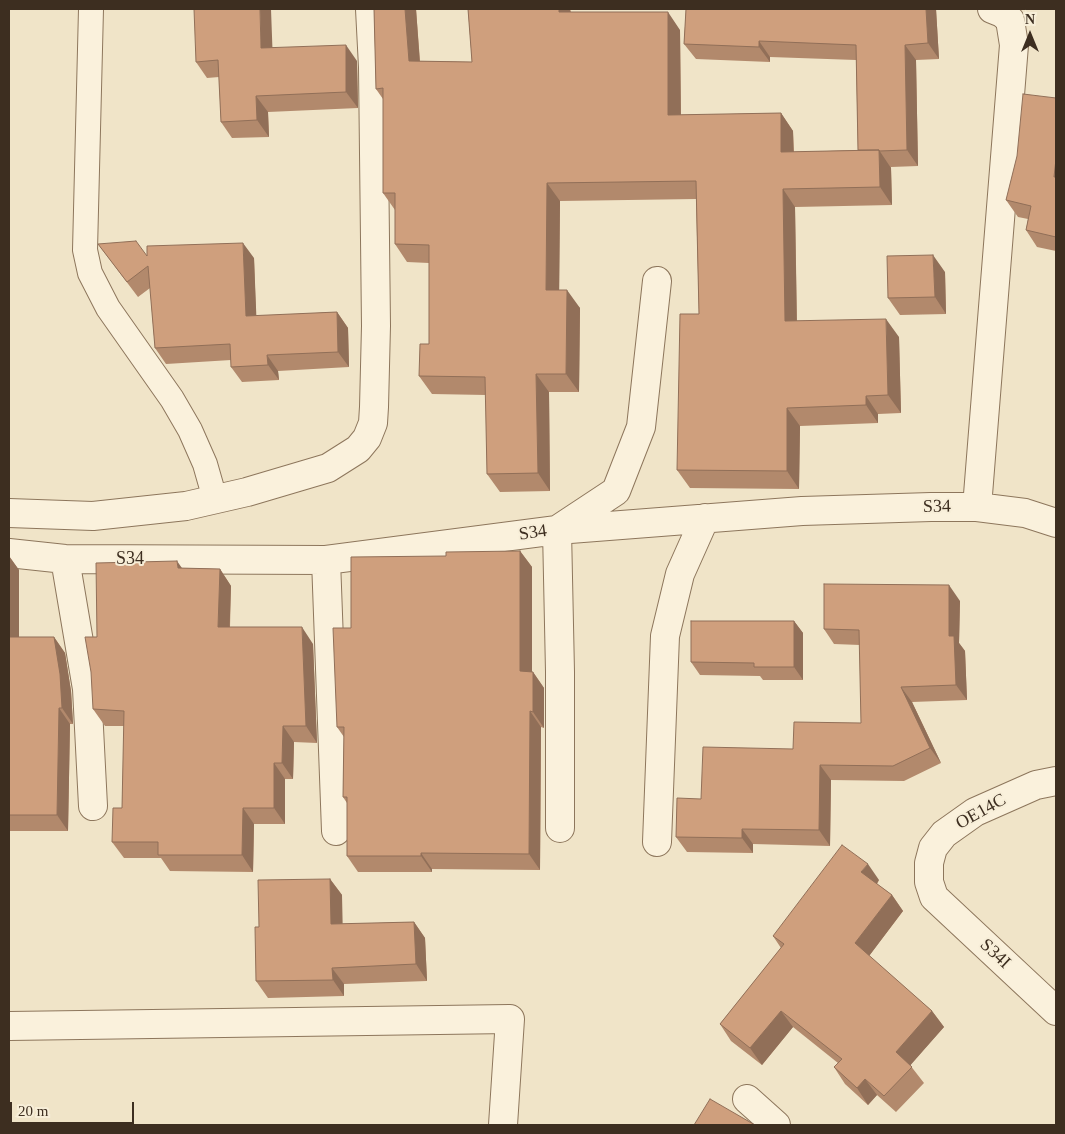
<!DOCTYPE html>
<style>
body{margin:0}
#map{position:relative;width:1065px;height:1134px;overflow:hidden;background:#f0e4c8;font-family:"Times New Roman",serif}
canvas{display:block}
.frame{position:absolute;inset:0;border:10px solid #3d2e20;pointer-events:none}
.north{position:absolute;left:1005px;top:10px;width:50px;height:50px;-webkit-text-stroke:4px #f7eed8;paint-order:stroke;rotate:0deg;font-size:14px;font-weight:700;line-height:20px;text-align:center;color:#3d2e20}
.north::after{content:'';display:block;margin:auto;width:18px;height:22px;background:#3d2e20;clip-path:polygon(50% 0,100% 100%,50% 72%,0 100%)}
.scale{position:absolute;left:10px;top:1102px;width:124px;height:22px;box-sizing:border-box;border:2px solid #3d2e20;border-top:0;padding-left:6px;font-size:15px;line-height:18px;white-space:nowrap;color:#3d2e20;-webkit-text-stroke:4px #f7eed8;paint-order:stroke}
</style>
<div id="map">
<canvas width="1065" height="1134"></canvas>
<div class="frame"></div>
<div class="north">N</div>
<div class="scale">20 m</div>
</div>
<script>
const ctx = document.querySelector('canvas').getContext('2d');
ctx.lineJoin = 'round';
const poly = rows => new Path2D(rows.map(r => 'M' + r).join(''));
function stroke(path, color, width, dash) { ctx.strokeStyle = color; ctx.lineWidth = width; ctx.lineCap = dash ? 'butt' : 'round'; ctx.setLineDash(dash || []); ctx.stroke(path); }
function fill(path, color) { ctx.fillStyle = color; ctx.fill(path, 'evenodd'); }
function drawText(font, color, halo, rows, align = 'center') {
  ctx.font = font + ' "Times New Roman",serif'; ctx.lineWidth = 4; ctx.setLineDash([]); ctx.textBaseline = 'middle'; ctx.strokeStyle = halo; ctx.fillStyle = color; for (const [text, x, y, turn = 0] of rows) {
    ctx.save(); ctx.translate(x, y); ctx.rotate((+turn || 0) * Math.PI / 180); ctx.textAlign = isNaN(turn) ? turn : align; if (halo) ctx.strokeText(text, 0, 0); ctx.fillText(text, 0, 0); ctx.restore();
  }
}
const service = poly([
 [91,9,85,250,90,273,108,308,172,399,190,430,205,464,215,499]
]);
const minor = poly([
 [977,507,1014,45,1010,20,1002,13,992,9],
 [9,513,93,516,186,506,247,492,328,468,358,449,367,438,373,423,374,407,376,326,373,67,370,9],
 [9,553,65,559,326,560,557,530,802,511,931,507,977,507,1025,513,1056,523],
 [65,559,87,689,93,806],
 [326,560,336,831],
 [1056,781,1036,785,975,812,944,834,933,848,929,863,929,882,934,897,1056,1011],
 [560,828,560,672,557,530,616,491,641,427,657,281],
 [657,842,665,636,680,574,705,518],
 [9,1026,510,1019,503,1125],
 [747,1099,776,1125]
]);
stroke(service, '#8d765c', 26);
stroke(minor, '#8d765c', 30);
stroke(service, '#faf1dc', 24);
stroke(minor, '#faf1dc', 28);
fill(poly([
 [374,9,416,9,420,61,472,62,468,9,570,9,571,12,680,30,681,115,781,113,793,131,794,152,858,150,856,60,770,57,770,62,696,59,684,44,686,9,936,9,939,59,916,60,918,166,891,167,891,168,892,205,795,207,797,321,899,337,901,413,878,414,878,423,800,426,799,489,690,488,677,470,699,314,696,199,560,201,559,290,580,308,579,392,549,392,550,491,500,492,487,474,486,395,432,394,419,376,429,344,429,263,407,262,395,244,395,210,383,193,383,99,376,89],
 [272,47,357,61,358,108,268,112,269,137,232,138,221,122,219,77,207,78,196,62],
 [1056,98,1056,251,1037,247,1026,230,1028,219,1018,217,1006,200],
 [98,244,147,256,254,258,256,316,337,312,348,328,349,367,278,371,279,380,242,382,231,367,231,360,166,364,155,348,150,288,138,297],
 [945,272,946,314,900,315,888,298],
 [520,551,532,567,532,672,533,672,544,688,544,728,541,727,540,870,432,869,432,872,358,872,347,856,347,803,343,797,344,737,337,727,351,628,446,556],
 [9,556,19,570,19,637,54,637,65,653,71,691,73,724,70,724,68,831,9,831],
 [182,568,220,569,231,586,230,627,313,644,317,743,294,742,293,779,285,779,285,824,254,824,253,872,170,871,161,858,124,858,112,842,122,808,124,726,105,726,93,709,97,637],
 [960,601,959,643,965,651,967,700,912,702,941,763,904,781,831,780,830,846,753,844,753,853,687,852,676,837,701,799,793,749,861,723,860,645,834,644,824,629],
 [794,621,803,633,803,680,763,680,760,676,700,675,691,662],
 [330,879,342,895,342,924,414,922,425,938,427,981,344,984,344,996,268,998,256,981,259,927],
 [879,880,877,884,892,895,903,911,869,956,932,1011,944,1027,910,1065,924,1083,896,1112,877,1095,868,1105,845,1084,834,1067,838,1063,793,1027,762,1065,731,1041,720,1024,781,948,773,936]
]), '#b2896c');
fill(poly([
 [260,9,271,9,273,64,261,48],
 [405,9,416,9,421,79,409,61],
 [559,9,570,9,572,30,559,12],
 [926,9,936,9,939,59,928,43],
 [668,12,680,30,681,133,668,115],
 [759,41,770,57,770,62,759,47],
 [346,45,357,61,358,108,346,92],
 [905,45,916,60,918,166,907,150],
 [256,96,268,112,269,137,257,120],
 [781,113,793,131,794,170,781,152],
 [879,150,891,168,892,205,880,187],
 [1056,159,1056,180,1054,177],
 [547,183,560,201,559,308,546,290],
 [783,189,795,207,797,339,785,321],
 [243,243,254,258,257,332,246,316],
 [933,255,945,272,946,314,935,297],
 [567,290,580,308,579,392,566,374],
 [337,312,348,328,349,367,338,352],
 [886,319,899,337,901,413,888,395],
 [267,355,278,371,279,380,268,365],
 [536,374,549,392,550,491,538,473],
 [866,396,878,414,878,423,866,405],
 [787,408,800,426,799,489,787,471],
 [520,551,532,567,532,687,520,671],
 [9,556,19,570,19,653,9,639],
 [177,561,189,578,178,568],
 [220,569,231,586,229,643,218,627],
 [949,585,960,601,959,643,965,651,967,700,956,685,949,636],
 [794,621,803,633,803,680,794,667],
 [302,627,313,644,317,743,306,726],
 [54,637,65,653,71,691,73,724,62,708],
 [533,672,544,688,544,728,533,712],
 [901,687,912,702,941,763,930,748],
 [59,708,70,724,68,831,57,815],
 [530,711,541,727,540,870,529,854],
 [283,726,294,742,293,779,282,763],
 [274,763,285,779,285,824,274,808],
 [820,765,831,780,830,846,819,830],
 [243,808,254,824,253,872,242,855],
 [742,829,753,844,753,853,742,838],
 [421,853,432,869,432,872,421,856],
 [868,864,879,880,873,889,861,872],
 [330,879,342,895,343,940,331,924],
 [892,895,903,911,866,960,855,943],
 [414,922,425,938,427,981,416,964],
 [332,968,344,984,344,996,333,980],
 [781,1011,793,1027,762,1065,750,1048],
 [932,1011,944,1027,908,1068,896,1052],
 [865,1079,877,1095,868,1105,857,1088]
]), '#916f58');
const building = poly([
 [194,9,260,9,261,48,346,45,346,92,256,96,257,120,221,122,218,60,196,62,194,9],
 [374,9,405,9,409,61,472,62,468,9,559,9,559,12,668,12,668,115,781,113,781,152,879,150,880,187,783,189,785,321,886,319,888,395,866,396,866,405,787,408,787,471,677,470,680,314,699,314,696,181,547,183,546,290,567,290,566,374,536,374,538,473,487,474,485,377,419,376,420,344,429,344,429,245,395,244,395,193,383,193,383,88,376,89,374,9],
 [686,9,926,9,928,43,905,45,907,150,879,151,879,150,858,150,856,45,759,41,759,47,684,44,686,9],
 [1023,94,1056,98,1056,159,1054,177,1056,177,1056,237,1026,230,1031,206,1006,200,1017,156,1023,94],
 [136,241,147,256,147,246,243,243,246,316,337,312,338,352,267,355,268,365,231,367,230,344,155,348,148,266,127,282,98,244,136,241],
 [933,255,935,297,888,298,887,256,933,255],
 [520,551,520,671,533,672,533,712,530,711,529,854,421,853,421,856,347,856,347,797,343,797,344,727,337,727,333,628,351,628,351,557,446,556,446,552,520,551],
 [177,561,178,568,220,569,218,627,302,627,306,726,283,726,282,763,274,763,274,808,243,808,242,855,158,855,158,842,112,842,113,808,122,808,124,711,93,709,91,672,85,637,97,637,96,563,177,561],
 [824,584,949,585,949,636,954,636,956,685,901,687,930,748,893,766,820,765,819,830,742,829,742,838,676,837,677,798,701,799,703,747,793,749,794,722,861,723,859,630,824,629,824,584],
 [691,621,794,621,794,667,754,667,754,663,691,662,691,621],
 [9,637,54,637,60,674,62,708,59,708,57,815,9,815,9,637],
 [842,845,868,864,861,872,892,895,855,943,932,1011,896,1052,912,1067,884,1096,865,1079,857,1088,834,1067,842,1059,781,1011,750,1048,720,1024,784,944,773,936,842,845],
 [330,879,331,924,414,922,416,964,332,968,333,980,256,981,255,927,259,927,258,880,330,879],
 [710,1099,755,1125,694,1125,710,1099]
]);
fill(building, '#cf9f7d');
stroke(building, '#916f58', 1);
drawText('18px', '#3d2e20', '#f7eed8', [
 ["S34",937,507,-1],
 ["S34",533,533,-8],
 ["S34",130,559],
 ["OE14C",981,812,-29],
 ["S34I",995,954,43]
]);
</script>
